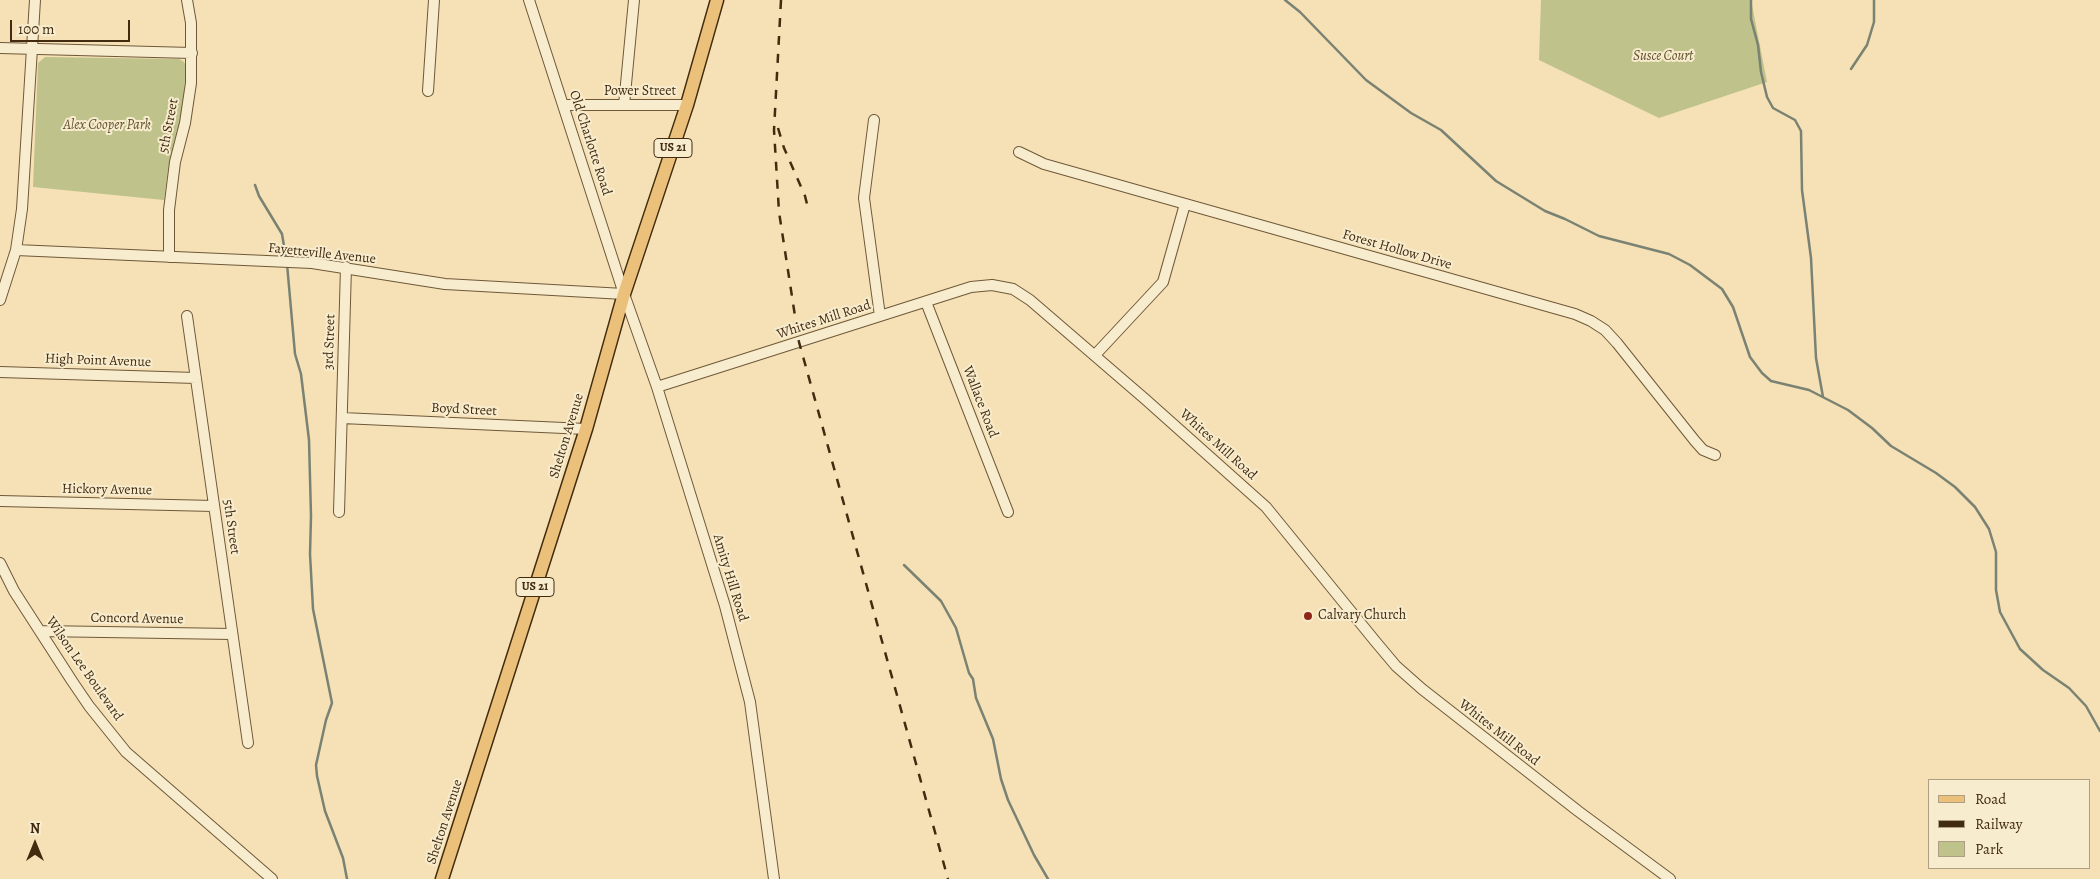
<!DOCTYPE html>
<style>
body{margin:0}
#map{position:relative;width:2100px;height:879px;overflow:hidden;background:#f5e1b5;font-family:Alegreya,serif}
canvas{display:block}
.legend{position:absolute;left:1928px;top:779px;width:162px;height:90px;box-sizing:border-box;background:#f8eccf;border:1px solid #af9f82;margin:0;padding:6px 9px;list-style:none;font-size:15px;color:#422b0f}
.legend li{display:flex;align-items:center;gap:10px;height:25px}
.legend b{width:25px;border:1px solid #af9f82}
.north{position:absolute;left:10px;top:819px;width:50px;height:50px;-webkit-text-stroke:4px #f8eccf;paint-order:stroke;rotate:0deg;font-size:14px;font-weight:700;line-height:20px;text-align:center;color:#422b0f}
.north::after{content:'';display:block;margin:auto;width:18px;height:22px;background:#422b0f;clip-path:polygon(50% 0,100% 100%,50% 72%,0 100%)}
.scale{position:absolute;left:10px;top:20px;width:120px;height:22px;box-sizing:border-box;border:2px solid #422b0f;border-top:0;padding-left:6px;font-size:15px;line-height:18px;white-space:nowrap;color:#422b0f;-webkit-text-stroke:4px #f8eccf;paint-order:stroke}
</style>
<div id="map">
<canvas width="2100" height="879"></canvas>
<ul class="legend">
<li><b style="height:6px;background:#eac07a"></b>Road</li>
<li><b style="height:6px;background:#422b0f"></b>Railway</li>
<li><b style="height:14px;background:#bfc28b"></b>Park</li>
</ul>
<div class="north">N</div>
<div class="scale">100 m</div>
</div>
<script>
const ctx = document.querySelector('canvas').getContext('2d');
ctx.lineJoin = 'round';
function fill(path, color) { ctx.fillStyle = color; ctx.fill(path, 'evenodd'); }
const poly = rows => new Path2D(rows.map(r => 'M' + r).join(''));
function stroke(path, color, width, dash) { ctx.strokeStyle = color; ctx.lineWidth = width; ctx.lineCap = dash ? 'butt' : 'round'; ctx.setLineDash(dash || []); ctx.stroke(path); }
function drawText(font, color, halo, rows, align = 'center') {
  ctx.font = font + ' Alegreya,serif'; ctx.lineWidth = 4; ctx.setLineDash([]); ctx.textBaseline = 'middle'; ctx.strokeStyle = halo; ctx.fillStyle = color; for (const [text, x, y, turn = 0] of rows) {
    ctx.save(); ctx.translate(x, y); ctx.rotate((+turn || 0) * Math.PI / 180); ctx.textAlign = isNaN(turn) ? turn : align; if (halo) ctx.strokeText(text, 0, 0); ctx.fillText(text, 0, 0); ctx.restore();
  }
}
fill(poly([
 [1541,0,1751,0,1767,82,1659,118,1539,60],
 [45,57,179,59,183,61,186,65,183,110,168,169,164,200,33,187,38,63]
]), '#bfc28b');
stroke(poly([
 [1285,0,1300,12,1366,80,1411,113,1441,130,1496,181,1545,211,1565,219,1599,236,1669,254,1690,265,1722,289,1733,307,1750,357,1762,373,1771,381,1809,390,1848,410,1872,428,1891,446,1936,473,1955,487,1975,507,1989,529,1996,552,1996,590,2000,612,2020,649,2043,670,2069,688,2086,706,2100,731],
 [1751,0,1751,19,1758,45,1761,72,1767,97,1773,108,1795,120,1801,131,1802,190,1811,258,1816,358,1823,397],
 [1851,69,1867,45,1874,22,1874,0],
 [255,185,259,196,282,234,286,258],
 [287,264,295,354,301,374,309,440,311,516,310,554,313,609,332,703,326,720,316,765,317,776,325,811,343,858,347,879],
 [904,565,941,601,956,628,969,673,973,679,976,698,993,739,1001,779,1008,800,1034,855,1048,879]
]), '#7a8273', 2.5);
const minor = poly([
 [529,0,624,294,657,387,725,606,750,702,774,879],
 [0,48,192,53],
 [428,91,434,0],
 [563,105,687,105],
 [624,105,634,0],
 [874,120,864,198,880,316],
 [1019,152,1044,164,1575,314,1591,321,1605,330,1617,343,1695,441,1703,450,1715,455],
 [16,250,312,263,445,284,624,294],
 [169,257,169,210,175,162,185,123,191,83,191,23,187,0],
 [0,300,16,250,22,209,35,0],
 [926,302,1008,512],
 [187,316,248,743],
 [1095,355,1163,282,1185,204],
 [0,372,196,378],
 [657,387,971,287,992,285,1013,289,1030,300,1145,399,1266,507,1375,641,1396,666,1422,689,1578,811,1670,879],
 [342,418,586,429],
 [0,501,214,506],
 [339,512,346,267],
 [0,563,14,591,72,681,89,706,126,752,272,879],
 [40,631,232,634]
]);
const major = poly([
 [442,879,586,429,624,294,687,105,717,0]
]);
stroke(minor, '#6f5838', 12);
stroke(major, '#422b0f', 15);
stroke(minor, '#f8eccf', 10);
stroke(major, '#eac07a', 12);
stroke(poly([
 [781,0,774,130,779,212,799,342,948,879],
 [778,128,784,148,805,196,809,212]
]), '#422b0f', 2.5, [9, 9]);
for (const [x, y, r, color] of [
 [1308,616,5,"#8f2418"]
]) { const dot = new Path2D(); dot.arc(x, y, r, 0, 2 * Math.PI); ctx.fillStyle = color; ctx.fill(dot); stroke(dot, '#f8eccf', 2); }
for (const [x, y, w] of [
 [673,148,38],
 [535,587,38]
]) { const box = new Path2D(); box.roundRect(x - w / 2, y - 9.5, w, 19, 4); ctx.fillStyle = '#f8eccf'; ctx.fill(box); stroke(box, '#422b0f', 1); }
drawText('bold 12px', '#422b0f', null, [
 ["US 21",673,148],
 ["US 21",535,587]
]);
drawText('italic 14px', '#61512e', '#f8eccf', [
 ["Susce Court",1663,57],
 ["Alex Cooper Park",107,126]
]);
drawText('14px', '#422b0f', '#f8eccf', [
 ["Power Street",640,92],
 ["5th Street",169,126,-79],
 ["Old Charlotte Road",590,143,72],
 ["Forest Hollow Drive",1397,250,16],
 ["Fayetteville Avenue",322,254,6],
 ["Whites Mill Road",824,320,-18],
 ["3rd Street",330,342,-88],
 ["High Point Avenue",98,361,2],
 ["Wallace Road",980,402,69],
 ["Boyd Street",464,410,3],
 ["Shelton Avenue",567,436,-73],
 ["Whites Mill Road",1218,445,42],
 ["Hickory Avenue",107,490,1],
 ["5th Street",231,527,82],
 ["Amity Hill Road",730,578,73],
 ["Concord Avenue",137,619,1],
 ["Wilson Lee Boulevard",84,669,55],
 ["Whites Mill Road",1499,733,38],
 ["Shelton Avenue",445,822,-72]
]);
drawText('14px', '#422b0f', '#f8eccf', [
 ["Calvary Church",1318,616]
], 'left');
</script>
